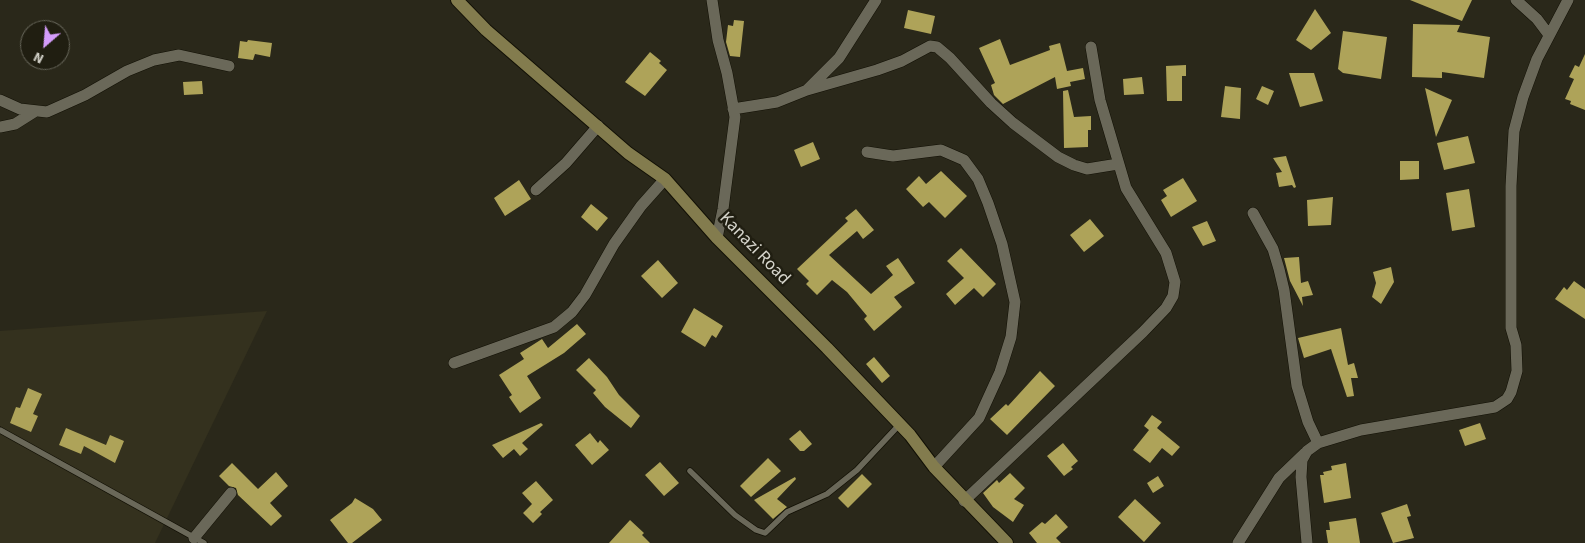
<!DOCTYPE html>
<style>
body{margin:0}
#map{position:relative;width:1585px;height:543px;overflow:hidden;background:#2a281a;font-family:"Source Sans 3",sans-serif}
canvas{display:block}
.north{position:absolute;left:20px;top:20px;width:50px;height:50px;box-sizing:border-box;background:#201e11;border:1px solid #68675b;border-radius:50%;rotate:207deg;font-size:14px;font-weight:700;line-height:20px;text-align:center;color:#d5d4cb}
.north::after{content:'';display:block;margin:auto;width:18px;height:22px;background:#d49cfb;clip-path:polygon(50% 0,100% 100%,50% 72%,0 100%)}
</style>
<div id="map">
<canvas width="1585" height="543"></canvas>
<div class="north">N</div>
</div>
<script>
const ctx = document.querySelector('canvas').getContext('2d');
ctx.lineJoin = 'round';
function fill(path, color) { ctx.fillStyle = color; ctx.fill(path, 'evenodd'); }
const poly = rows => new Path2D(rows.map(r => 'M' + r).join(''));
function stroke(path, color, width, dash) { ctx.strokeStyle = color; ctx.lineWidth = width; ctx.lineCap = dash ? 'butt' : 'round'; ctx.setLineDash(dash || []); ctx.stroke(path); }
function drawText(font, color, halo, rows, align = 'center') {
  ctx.font = font + ' "Source Sans 3",sans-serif'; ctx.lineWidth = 5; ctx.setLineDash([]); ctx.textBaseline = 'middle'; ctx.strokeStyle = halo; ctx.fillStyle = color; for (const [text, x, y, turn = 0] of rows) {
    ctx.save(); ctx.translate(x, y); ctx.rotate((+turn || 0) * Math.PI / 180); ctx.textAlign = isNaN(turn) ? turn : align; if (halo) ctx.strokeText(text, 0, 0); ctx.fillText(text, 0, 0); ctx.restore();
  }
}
fill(poly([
 [267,311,155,543,0,543,0,331]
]), '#34311e');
fill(poly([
 [1410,0,1472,0,1462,21],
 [1315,9,1331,33,1311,50,1296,40],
 [908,10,935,16,931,34,904,28],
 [734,20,744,21,740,57,730,56,726,42,728,25,733,26],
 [1413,24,1460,25,1457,32,1490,37,1484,78,1442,72,1442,78,1412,77],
 [1343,31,1387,37,1381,79,1343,73,1338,69],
 [1000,39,1010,65,1050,50,1049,46,1060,43,1067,71,1083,68,1085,79,1070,82,1071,86,1057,89,1055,77,1003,104,994,95,991,85,995,83,979,48],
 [248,40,272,43,270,57,255,54,253,60,238,58,240,41,247,42],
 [650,52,661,61,659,63,667,70,645,96,625,82],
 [1585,54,1585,110,1570,104,1571,101,1565,99,1574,79,1569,77,1575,65,1579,67],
 [1186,65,1186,76,1182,76,1182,101,1167,101,1166,66],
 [1289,73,1314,73,1323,101,1300,107],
 [1142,77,1144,94,1124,95,1123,79],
 [202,81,203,94,184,95,183,82],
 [1225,86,1241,88,1240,119,1221,117],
 [1262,86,1274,91,1268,105,1256,99],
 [1425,88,1452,100,1436,137],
 [1068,90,1074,117,1091,116,1091,130,1088,130,1088,147,1064,148,1063,91],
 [1468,136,1475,163,1444,170,1437,143],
 [813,142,820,159,801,167,794,150],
 [1286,156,1296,187,1294,188,1292,185,1279,187,1276,173,1282,172,1273,158],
 [1400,161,1419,161,1419,179,1400,180],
 [941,171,967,196,945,218,929,202,923,207,906,189,919,176,926,184],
 [1183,178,1197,201,1171,217,1161,200,1167,196,1163,190],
 [519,180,531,199,505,216,494,198],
 [1469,189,1475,227,1452,231,1446,193],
 [1333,197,1331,225,1308,226,1307,200],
 [591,204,608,218,597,231,581,217],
 [856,209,874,230,863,239,857,231,829,255,871,294,893,275,886,266,898,258,915,283,894,297,902,307,874,331,864,319,867,316,847,292,832,280,817,295,806,284,809,281,797,269,848,221,845,218],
 [1090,219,1104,236,1084,252,1070,235],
 [1207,221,1216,241,1203,246,1192,227],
 [961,248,996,284,983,297,974,288,955,305,946,294,964,278,947,261],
 [1299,257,1301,283,1308,281,1313,295,1302,297,1303,306,1290,281,1284,258],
 [658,260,678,283,662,298,641,276],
 [1391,267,1394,282,1381,304,1372,297,1376,283,1373,272],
 [1574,281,1585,289,1585,319,1555,299,1564,287,1567,290],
 [694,308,723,326,716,338,712,335,705,347,681,332],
 [577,324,586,334,564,353,527,376,541,398,520,413,509,397,512,395,499,375,524,359,520,353,542,339,548,348],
 [1341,328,1348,365,1354,363,1358,378,1351,378,1354,396,1347,397,1331,349,1304,358,1298,338],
 [874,357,890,376,882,383,866,364],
 [589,358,607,377,619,395,640,416,631,428,605,407,593,393,596,390,576,370],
 [1040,371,1055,386,1007,435,990,419,1006,404,1008,406],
 [28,388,42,394,33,414,38,416,31,432,10,423,16,407,20,408],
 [1152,415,1162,422,1157,428,1180,447,1172,456,1162,448,1150,463,1133,450,1149,430,1144,426],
 [541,423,543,425,522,443,528,449,520,456,514,449,503,458,492,445],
 [1480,423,1486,439,1465,446,1459,430],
 [66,428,106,445,110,435,124,441,115,463,84,446,81,454,59,445],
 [800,430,812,444,804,451,800,451,789,439],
 [590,433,598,443,600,440,609,450,592,465,575,445],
 [1063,443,1078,461,1071,467,1073,469,1064,476,1047,456],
 [768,458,781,471,751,497,740,486],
 [660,462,679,483,664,496,645,475],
 [232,463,258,489,276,472,288,486,270,503,282,516,271,526,238,495,236,488,229,486,219,476],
 [1346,463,1351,498,1324,503,1320,475,1324,475,1323,472,1332,470,1331,466],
 [1010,473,1025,488,1014,499,1024,505,1013,522,993,507,983,493,997,480,999,483],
 [862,474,872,484,848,508,838,498],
 [1158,476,1164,486,1153,493,1147,483],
 [795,477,796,479,777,499,787,507,773,519,754,500],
 [536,481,553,500,540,512,542,514,533,523,523,513,532,504,522,493],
 [355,498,373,509,382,520,352,543,348,543,330,520,352,503],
 [1135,499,1161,523,1144,542,1118,517],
 [1407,504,1411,516,1407,517,1414,538,1393,543,1381,513],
 [1056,514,1068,527,1056,538,1061,543,1037,543,1029,533,1042,522,1045,524],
 [1356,518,1360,543,1328,543,1326,530,1330,530,1329,522],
 [630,520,644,533,642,535,650,543,609,543]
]), '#aea359');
const lane = poly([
 [0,430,204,543],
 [690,471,735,515,756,530,765,533,787,512,827,494,857,470,900,424]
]);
const street = poly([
 [712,0,718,40,727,73,735,117,723,209,717,238],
 [1516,0,1537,19,1549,35],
 [807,90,877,70,902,61,930,46,937,47,950,58,991,103,1013,123,1058,157,1074,165,1087,169,1118,164],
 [0,100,20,109,47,112,85,95,127,71,154,60,179,55,229,66],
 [733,109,777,102,807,90,839,58,876,0],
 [0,127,15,124,34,112],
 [867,152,893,156,941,150,964,160,978,179,988,203,1002,244,1015,302,1011,337,1000,372,979,418,934,467],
 [536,190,566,163,598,126],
 [1253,213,1273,249,1279,269,1284,290,1297,386,1308,422,1318,443],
 [454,363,554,327,572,312,585,295,614,244,641,206,665,179],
 [964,501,1143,332,1166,308,1173,296,1175,282,1166,253,1126,188,1100,100,1091,47],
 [194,538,231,493],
 [1238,543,1279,478,1305,453],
 [1307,543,1301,477,1302,460,1307,451,1318,443,1361,430,1495,407,1507,399,1511,392,1517,371,1516,345,1511,328,1511,186,1514,131,1523,97,1537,59,1568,0]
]);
const secondary = poly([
 [457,0,486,30,628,153,665,179,717,238,827,348,910,435,934,467,1007,543]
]);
stroke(lane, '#121005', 7);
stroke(street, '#121005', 12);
stroke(secondary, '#121005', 14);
stroke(lane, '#6a6859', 5.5);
stroke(street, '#6a6859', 11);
stroke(secondary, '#837c4e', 12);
drawText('18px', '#d5d4cb', '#201e11', [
 ["Kanazi Road",754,249,46]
]);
</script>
